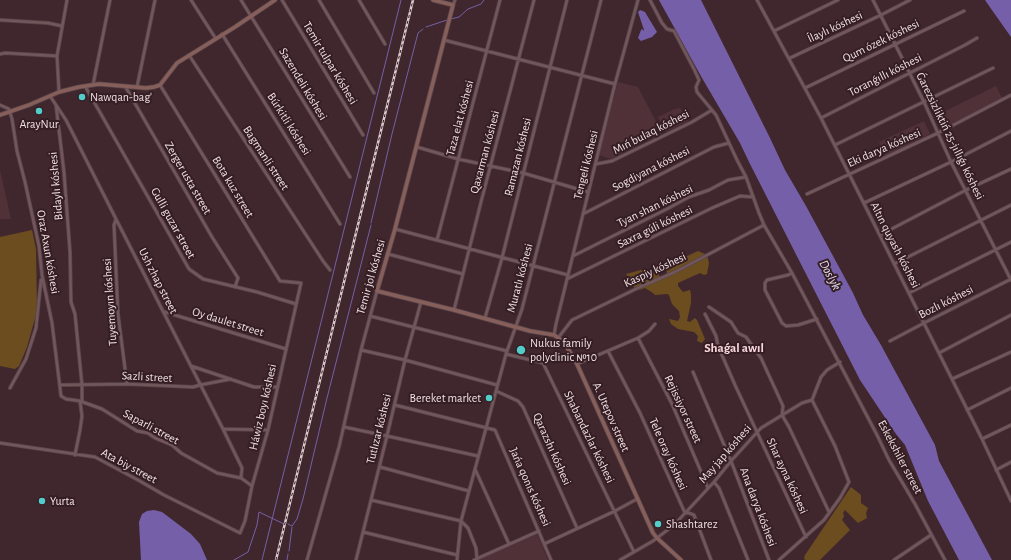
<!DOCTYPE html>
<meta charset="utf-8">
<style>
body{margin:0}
canvas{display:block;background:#40272d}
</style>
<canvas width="1011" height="560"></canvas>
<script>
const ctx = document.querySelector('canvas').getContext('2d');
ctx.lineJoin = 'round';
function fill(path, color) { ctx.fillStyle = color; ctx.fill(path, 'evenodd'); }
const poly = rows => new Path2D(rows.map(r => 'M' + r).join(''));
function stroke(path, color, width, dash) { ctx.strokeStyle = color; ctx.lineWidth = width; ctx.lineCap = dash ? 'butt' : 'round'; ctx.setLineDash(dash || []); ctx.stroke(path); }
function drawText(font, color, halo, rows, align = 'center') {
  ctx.font = font + ' "Alegreya Sans",sans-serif'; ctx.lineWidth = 4; ctx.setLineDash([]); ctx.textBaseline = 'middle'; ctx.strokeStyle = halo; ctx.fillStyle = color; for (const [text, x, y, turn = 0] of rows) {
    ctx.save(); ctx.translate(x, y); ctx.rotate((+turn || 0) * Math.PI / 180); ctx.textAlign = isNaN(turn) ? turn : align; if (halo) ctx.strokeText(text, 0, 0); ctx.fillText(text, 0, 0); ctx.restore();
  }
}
fill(poly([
 [618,82,638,87,662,133,611,159,599,155],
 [996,86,1002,98,943,128,937,115],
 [680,108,688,121,666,132,658,117,675,109],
 [924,121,930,134,886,156,879,142],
 [0,171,2,179,11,219,0,219],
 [537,534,548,560,478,560,519,542]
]), '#503138');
fill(poly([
 [32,230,36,249,37,311,27,347,19,366,15,369,0,366,0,237],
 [698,251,707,255,709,263,707,274,704,275,700,273,678,283,678,286,683,292,690,290,691,294,691,303,687,321,690,322,695,318,697,320,705,339,702,343,697,341,698,336,694,332,678,329,671,324,669,319,678,321,680,317,679,311,672,304,669,295,667,294,655,295,653,293,645,288,639,290,635,289,626,274,641,270,645,271,651,274,660,269,659,276,664,277,667,273,666,268,668,265],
 [851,487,861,495,861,503,868,508,866,513,867,518,858,523,845,510,843,513,844,516,842,520,850,530,820,560,806,560,804,559,805,555]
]), '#6c4d1f');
fill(poly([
 [659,0,701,0,770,138,785,170,806,206,853,293,863,315,881,345,935,445,939,461,992,560,959,560,928,501,905,445,896,434,860,380,750,164,740,143,702,78],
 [985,0,1011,0,1011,37,987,3],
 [640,10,645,12,657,32,652,37,641,41,638,38,641,30,642,29,644,31,644,30,638,12],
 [154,510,162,512,191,534,200,544,207,560,141,560,139,522,142,514,147,511]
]), '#755fa8');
stroke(poly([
 [451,19,459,17,468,9,481,4,484,0],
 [426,27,447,20],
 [371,223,392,134,418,33,423,29],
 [288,524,292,526,297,519,303,499,327,398,371,225],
 [289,551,292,527],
 [234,560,248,552,257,525,259,512,284,524],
 [262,560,401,0],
 [287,560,288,554]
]), '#755fa8', 1);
const street = poly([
 [191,0,216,39],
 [241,0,350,177],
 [282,0,363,135],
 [319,0,374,93],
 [359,0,385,44],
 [650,0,662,23,667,29,674,31,694,69,699,80,696,87,697,92,716,115,737,160,746,177,759,213,764,225,792,273,877,435,889,460,915,504,945,560],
 [757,0,821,118,982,439,1011,501],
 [873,0,924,102,951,162,1011,280],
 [453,5,455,0],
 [0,20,48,23,62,26],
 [774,31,838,0],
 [222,34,340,224],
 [444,40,615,84],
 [0,54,5,53,57,56],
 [189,55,323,261,330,270],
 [790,58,881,15,910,0],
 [93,85,110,0],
 [85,86,189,269,203,279,257,292,296,304],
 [125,86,212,237,238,278,235,287],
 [137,87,155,0],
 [805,88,964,11],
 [59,92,57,56,67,0],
 [50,96,66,120,116,219,223,429,242,468,241,478],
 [0,105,9,109,12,119,17,151,25,182,39,246,42,275,52,323,61,396,66,399,80,401,102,409,137,431,148,433,155,438,172,445,181,453,217,473,241,478,252,486],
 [56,105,64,172,70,252,71,302,75,314,82,385,82,402],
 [821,118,965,45,977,38],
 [835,145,993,68],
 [417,147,458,159,523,173,588,192],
 [596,164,612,161,692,122,712,110],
 [807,194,938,133,1011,95],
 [864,203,951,162,1011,131],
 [583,214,714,147,729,143],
 [116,219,114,225,118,314,127,384],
 [395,229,568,275],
 [880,235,966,190,1011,169],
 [437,240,500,0],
 [388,254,463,274],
 [573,256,667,209,689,197,709,190,728,180,746,177],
 [894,264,1011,205],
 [792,273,788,275,767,280,765,283,765,290,782,323,786,326,798,325,817,319],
 [567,279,712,208,740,196,753,197],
 [909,293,1011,242],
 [709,307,731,322,738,333,746,337,761,358,783,406,782,415,789,427,829,512],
 [454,310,481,202,534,0],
 [165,312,286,349],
 [705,314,716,336,718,346,735,385,806,537],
 [370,316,507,351],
 [485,318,502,258,567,0],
 [554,335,556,324,615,84,638,0],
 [558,338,572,320,640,287,675,272,764,225],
 [638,338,672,404,708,488],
 [890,341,924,323,1011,279],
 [361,350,405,360,497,385],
 [608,351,640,413,685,513,689,513,694,515,711,560],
 [939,353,1011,315],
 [506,354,543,363,634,552],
 [577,364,638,338,649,331,655,324],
 [191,366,254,387,277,387],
 [693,372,731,461,769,560],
 [952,379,1011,352],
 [60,385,127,384,193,387,200,385,231,379],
 [10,388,26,359,36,328,41,280],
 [496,391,518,401,523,407,577,528],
 [395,405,495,430,551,560],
 [967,410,1011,388],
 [344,427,387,436,478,456],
 [223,429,268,430],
 [982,439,1011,425],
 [0,443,95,457,138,480,164,495,240,533,245,521,252,486,268,430,301,283,280,281,160,85],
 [75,455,80,430,82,416,80,401],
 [380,467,469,491],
 [475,469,509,544],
 [996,470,1011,462],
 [714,482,719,488,748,560],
 [371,500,461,521,468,528,476,548,477,559],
 [363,532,457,555],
 [544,544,615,511,637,499],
 [307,560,339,447,361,350,377,291],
 [356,560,387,436,405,360,421,302],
 [457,560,461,521,506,354,522,309,601,0],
 [474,560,539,531],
 [620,560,653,541,674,525,714,482,731,461,761,428,802,403,812,400,821,377,827,370,840,362],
 [779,560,824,520,840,498,849,482,835,446,812,400],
 [894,560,931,535]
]);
const secondary = poly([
 [433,0,453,5,395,229,377,291,454,310,530,331,554,335,564,342,577,364,653,533,657,538,681,560],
 [0,115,29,105,59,92,79,87,99,84,146,88,154,87,160,85,177,63,235,27,275,0]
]);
stroke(street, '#5a464b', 4);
stroke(secondary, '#5a464b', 5);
stroke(street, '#71565b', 2.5);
stroke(secondary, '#865e5a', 3.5);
const rail = poly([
 [276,560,413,0]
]);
stroke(rail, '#dccbce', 2.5);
stroke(rail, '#351e23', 1, [3]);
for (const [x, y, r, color] of [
 [82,97,4,"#53cdca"],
 [39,111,4,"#53cdca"],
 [521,350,5,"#53cdca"],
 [489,398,4,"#53cdca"],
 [42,501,4,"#53cdca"],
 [658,524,4,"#53cdca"]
]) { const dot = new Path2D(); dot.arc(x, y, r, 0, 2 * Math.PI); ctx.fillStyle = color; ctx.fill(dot); stroke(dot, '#351e23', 1.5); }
drawText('12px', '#f0e0e3', '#351e23', [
 ["Ílaylı kóshesi",835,27,-25],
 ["Qum ózek kóshesi",881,41,-26],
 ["Temir tulpar kóshesi",330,63,59],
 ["Toranǵıllı kóshesi",885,75,-27],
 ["Sazendeli kóshesi",303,84,59],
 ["Taza elat kóshesi",460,118,-75],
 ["Búrkitli kóshesi",289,124,58],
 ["Mıń bulaq kóshesi",651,132,-27],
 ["Ǵarezsizliktiń 25-jıllıǵı kóshesi",950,136,64],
 ["Eki darya kóshesi",884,148,-24],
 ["Qaxarman kóshesi",485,152,-75],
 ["Ramazan kóshesi",518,157,-76],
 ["Bagmanli street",266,158,57],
 ["Tengeli kóshesi",586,165,-76],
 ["Sogdiyana kóshesi",651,169,-27],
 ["Zerger usta street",188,178,60],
 ["Bidaylı kóshesi",56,186,-95],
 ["Bota kuz street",233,187,59],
 ["Tyan shan kóshesi",655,206,-26],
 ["Gulli guzar street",173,223,61],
 ["Saxra gúli kóshesi",655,227,-26],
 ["Altın quyash kóshesi",895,245,63],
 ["Oraz Axun kóshesi",48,252,80],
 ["Kaspiy kóshesi",655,270,-25],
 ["Temir jol kóshesi",371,277,-74],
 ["Muratlı kóshesi",520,278,-75],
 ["Ush zhap street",158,281,63],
 ["Tuyemoyın kóshesi",110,302,-94],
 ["Bozlı kóshesi",946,302,-27],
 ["Oy daulet street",228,322,17],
 ["Sazli street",147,377,3],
 ["Háwiz boyı kóshesi",263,407,-77],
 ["Rejissiyor street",683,409,65],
 ["A. Utepov street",611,417,66],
 ["Saparli street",151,427,28],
 ["Tutlızar kóshesi",379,429,-76],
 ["Shabandazlar kóshesi",589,437,64],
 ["Qarazshı kóshesi",552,449,66],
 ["Tele oray kóshesi",668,454,66],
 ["May jap kóshesi",725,454,-49],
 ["Eskekshiler street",900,457,62],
 ["Ata biy street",129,466,28],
 ["Shar ayna kóshesi",787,476,65],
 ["Jańa qonıs kóshesi",530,487,66],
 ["Ana darya kóshesi",758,507,69]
]);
drawText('12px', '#f0e0e3', '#351e23', [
 ["Nawqan-bag'",90,97],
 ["ArayNur",39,124,"center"],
 ["Nukus family",530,343],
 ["polyclinic №10",530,357],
 ["Bereket market",481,398,"right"],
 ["Yurta",50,501],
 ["Shashtarez",666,524]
], 'left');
drawText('italic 13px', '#e5e0f5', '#351e23', [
 ["Doslyk",830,275,62]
]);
drawText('bold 13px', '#f8d7dd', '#351e23', [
 ["Shaǵal awıl",734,348]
]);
</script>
